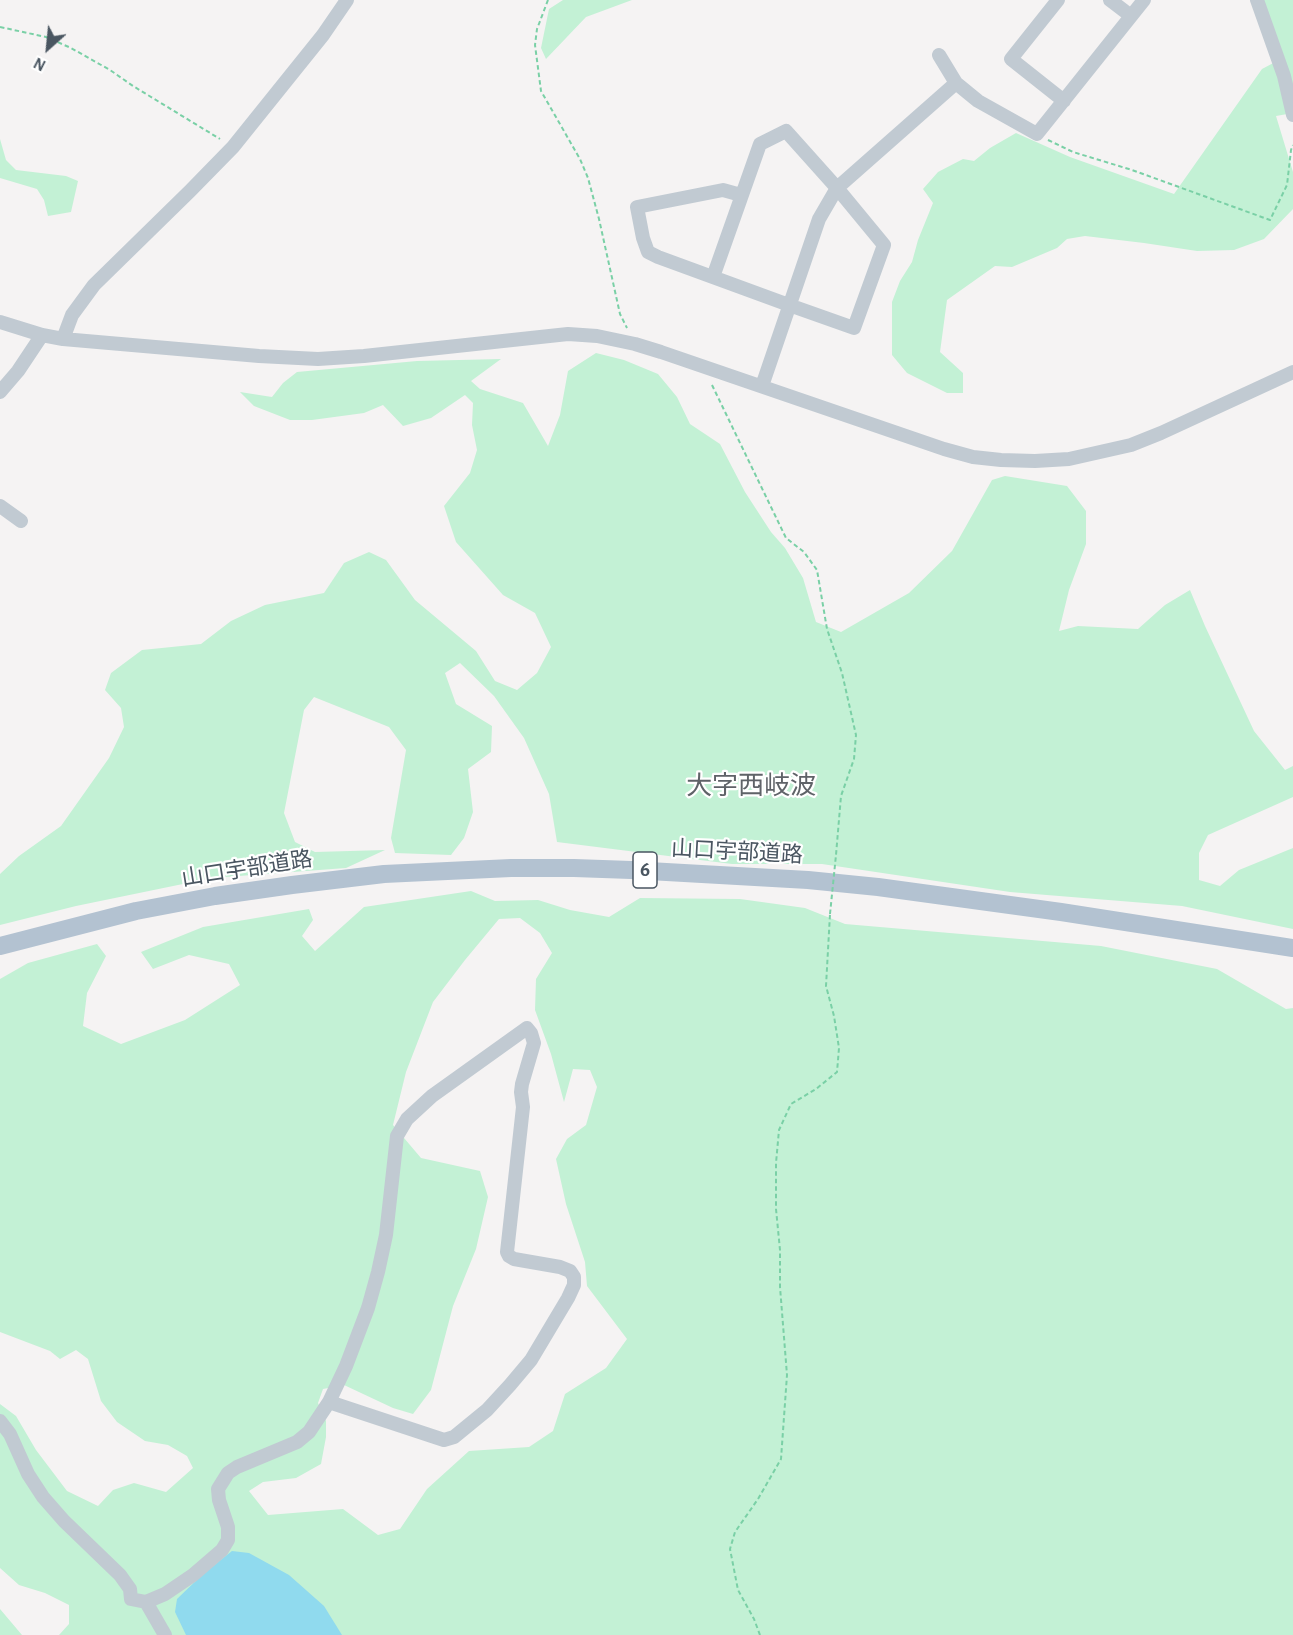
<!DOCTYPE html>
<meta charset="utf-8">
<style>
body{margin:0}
#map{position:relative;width:1293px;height:1635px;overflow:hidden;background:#f5f3f3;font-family:"Alegreya Sans",sans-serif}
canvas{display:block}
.north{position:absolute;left:18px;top:18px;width:60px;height:60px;-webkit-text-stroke:4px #fff;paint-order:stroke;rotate:207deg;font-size:16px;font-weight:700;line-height:24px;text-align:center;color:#4a5661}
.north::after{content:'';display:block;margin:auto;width:21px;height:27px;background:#4a5661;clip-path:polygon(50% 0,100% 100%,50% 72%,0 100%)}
</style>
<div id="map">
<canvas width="1293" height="1635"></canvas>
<div class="north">N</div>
</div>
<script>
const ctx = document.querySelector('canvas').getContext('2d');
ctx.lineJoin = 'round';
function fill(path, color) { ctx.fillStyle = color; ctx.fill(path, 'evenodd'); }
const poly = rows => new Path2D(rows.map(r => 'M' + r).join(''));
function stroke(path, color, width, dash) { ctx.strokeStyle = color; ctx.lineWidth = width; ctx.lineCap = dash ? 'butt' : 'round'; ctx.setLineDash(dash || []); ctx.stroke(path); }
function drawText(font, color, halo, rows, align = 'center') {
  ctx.font = font + ' "Alegreya Sans","Noto Sans JP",sans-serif'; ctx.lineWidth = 4.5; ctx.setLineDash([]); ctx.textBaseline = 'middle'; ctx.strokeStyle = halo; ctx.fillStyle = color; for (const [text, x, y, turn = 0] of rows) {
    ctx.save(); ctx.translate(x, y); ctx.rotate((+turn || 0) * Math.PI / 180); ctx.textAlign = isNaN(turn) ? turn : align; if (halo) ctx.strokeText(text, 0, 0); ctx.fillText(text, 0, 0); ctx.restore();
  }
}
fill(poly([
 [563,0,632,0,586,17,546,59,541,48,549,9],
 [1262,0,1293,0,1293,113,1276,116,1293,172,1293,209,1264,239,1234,250,1197,251,1144,243,1085,236,1067,239,1057,248,1012,267,995,266,947,300,940,352,963,373,963,393,947,393,907,373,892,355,892,302,900,281,912,262,918,240,933,203,923,189,938,172,963,159,974,161,990,148,1016,133,1070,157,1174,194,1262,69,1279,60],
 [0,139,6,160,16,170,66,176,78,181,71,212,48,216,44,200,37,189,0,178],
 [596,353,624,360,658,374,677,397,690,424,720,444,745,492,771,532,785,548,803,578,816,622,841,632,909,593,952,551,992,480,1005,476,1067,486,1086,511,1086,544,1069,590,1059,631,1078,626,1138,629,1165,605,1190,590,1205,626,1254,731,1285,770,1293,766,1293,797,1208,835,1199,853,1199,880,1220,886,1239,870,1293,848,1293,929,1182,906,1010,892,822,864,732,864,557,842,549,794,524,738,494,696,460,663,445,673,456,704,492,726,491,752,468,769,473,812,464,838,451,855,395,853,391,838,406,750,389,727,314,697,304,710,284,813,295,842,315,852,385,850,346,868,212,878,76,906,0,925,0,874,19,856,61,826,109,758,124,727,121,708,105,690,111,673,142,650,201,644,231,621,265,605,324,593,344,563,369,552,386,560,415,600,476,651,495,681,517,690,537,673,551,647,535,613,503,595,456,542,444,506,470,473,477,450,472,425,473,403,465,395,431,418,403,426,383,405,364,413,312,420,290,420,254,406,240,392,272,397,283,383,297,372,417,361,501,359,471,381,480,389,523,403,548,446,560,415,568,371],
 [471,891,495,901,538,900,570,910,609,917,640,898,740,899,805,908,845,924,1101,946,1217,969,1286,1009,1293,1008,1293,1635,59,1635,69,1624,69,1605,45,1593,19,1585,0,1568,0,1404,16,1416,36,1450,67,1491,98,1506,113,1490,134,1483,166,1492,193,1468,187,1456,168,1445,145,1441,117,1422,101,1401,88,1359,76,1350,60,1359,50,1351,0,1332,0,979,28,963,97,944,106,956,87,993,83,1026,121,1044,185,1020,240,985,229,964,189,955,153,969,141,952,203,927,309,909,313,920,302,936,315,951,364,907],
 [520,918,540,933,552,953,536,979,535,1010,551,1054,564,1102,573,1069,590,1070,597,1087,586,1125,567,1139,556,1159,566,1204,585,1262,587,1286,627,1339,606,1368,565,1394,553,1431,529,1447,469,1451,427,1489,400,1529,378,1535,343,1509,268,1515,249,1491,263,1482,296,1478,321,1464,326,1437,326,1421,318,1403,323,1389,344,1385,393,1408,413,1414,431,1390,453,1306,476,1249,488,1197,480,1171,421,1158,393,1125,406,1072,433,1002,465,960,499,919],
 [0,1609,22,1635,0,1635]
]), '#c3f1d5');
fill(poly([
 [232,1551,249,1553,289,1575,324,1606,342,1635,186,1635,175,1612,177,1599,203,1574]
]), '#90daee');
stroke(poly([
 [548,0,537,29,535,45,541,91,580,159,588,178,599,219,620,314,627,328],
 [0,27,46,37,71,48,110,70,133,86,220,139],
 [1048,140,1073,152,1132,170,1270,220,1287,185,1291,150,1293,145],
 [712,385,786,538,804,552,817,570,827,629,842,673,856,735,854,759,841,796,836,855],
 [760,1635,754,1619,738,1590,730,1549,735,1532,758,1499,781,1459,787,1375,780,1287,780,1250,776,1209,776,1163,779,1130,791,1104,816,1089,837,1072,839,1048,834,1016,826,986,830,914]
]), '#7ad0a6', 2, [4.5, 3]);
stroke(poly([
 [1058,0,1011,59,1064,101],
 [1110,0,1131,16],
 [1257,0,1284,76,1293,115],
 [939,55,956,83,978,101,1037,134,1144,0],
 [713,277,760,144,786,131,837,188,884,245,854,328,789,305,658,257,648,252,643,238,637,207,723,190,741,195],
 [0,322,42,335,63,339,259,356,318,359,364,356,568,334,597,336,635,344,661,352,944,449,973,457,1001,460,1035,461,1069,459,1131,445,1161,433,1293,372],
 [63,339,72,315,94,285,190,191,233,147,323,35,347,0],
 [762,386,819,219,837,188,956,83],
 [0,392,18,371,42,335],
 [0,506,21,521],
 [0,1421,10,1434,28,1474,43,1497,64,1521,120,1575,130,1589,131,1599,146,1602,165,1594,193,1575,222,1550,228,1540,228,1527,219,1500,218,1489,228,1473,237,1467,297,1442,309,1432,329,1402,346,1366,368,1308,378,1272,386,1235,397,1136,407,1119,432,1096,527,1028,531,1033,534,1043,522,1084,521,1092,523,1107,507,1252,509,1256,514,1259,560,1267,570,1271,574,1277,574,1285,568,1298,531,1360,510,1385,487,1410,454,1437,444,1440,329,1402],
 [146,1602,165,1635]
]), '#c1cad2', 14);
stroke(poly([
 [0,946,136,911,215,896,292,885,384,874,511,868,574,868,631,870,808,880,878,887,1061,912,1293,948]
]), '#b3c2d1', 18);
stroke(poly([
 [830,914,836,855]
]), '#7ad0a6', 2, [4.5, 3]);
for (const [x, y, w] of [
 [645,870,24]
]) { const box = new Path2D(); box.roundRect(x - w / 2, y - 18, w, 36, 4.5); ctx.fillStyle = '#fff'; ctx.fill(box); stroke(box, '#4a5661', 1.5); }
drawText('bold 21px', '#4a5661', null, [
 ["6",645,870]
]);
drawText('22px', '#4a5661', '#fff', [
 ["山口宇部道路",737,852,3],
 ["山口宇部道路",247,869,-9]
]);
drawText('26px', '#5f6368', '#fff', [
 ["大字西岐波",751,786]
]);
</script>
